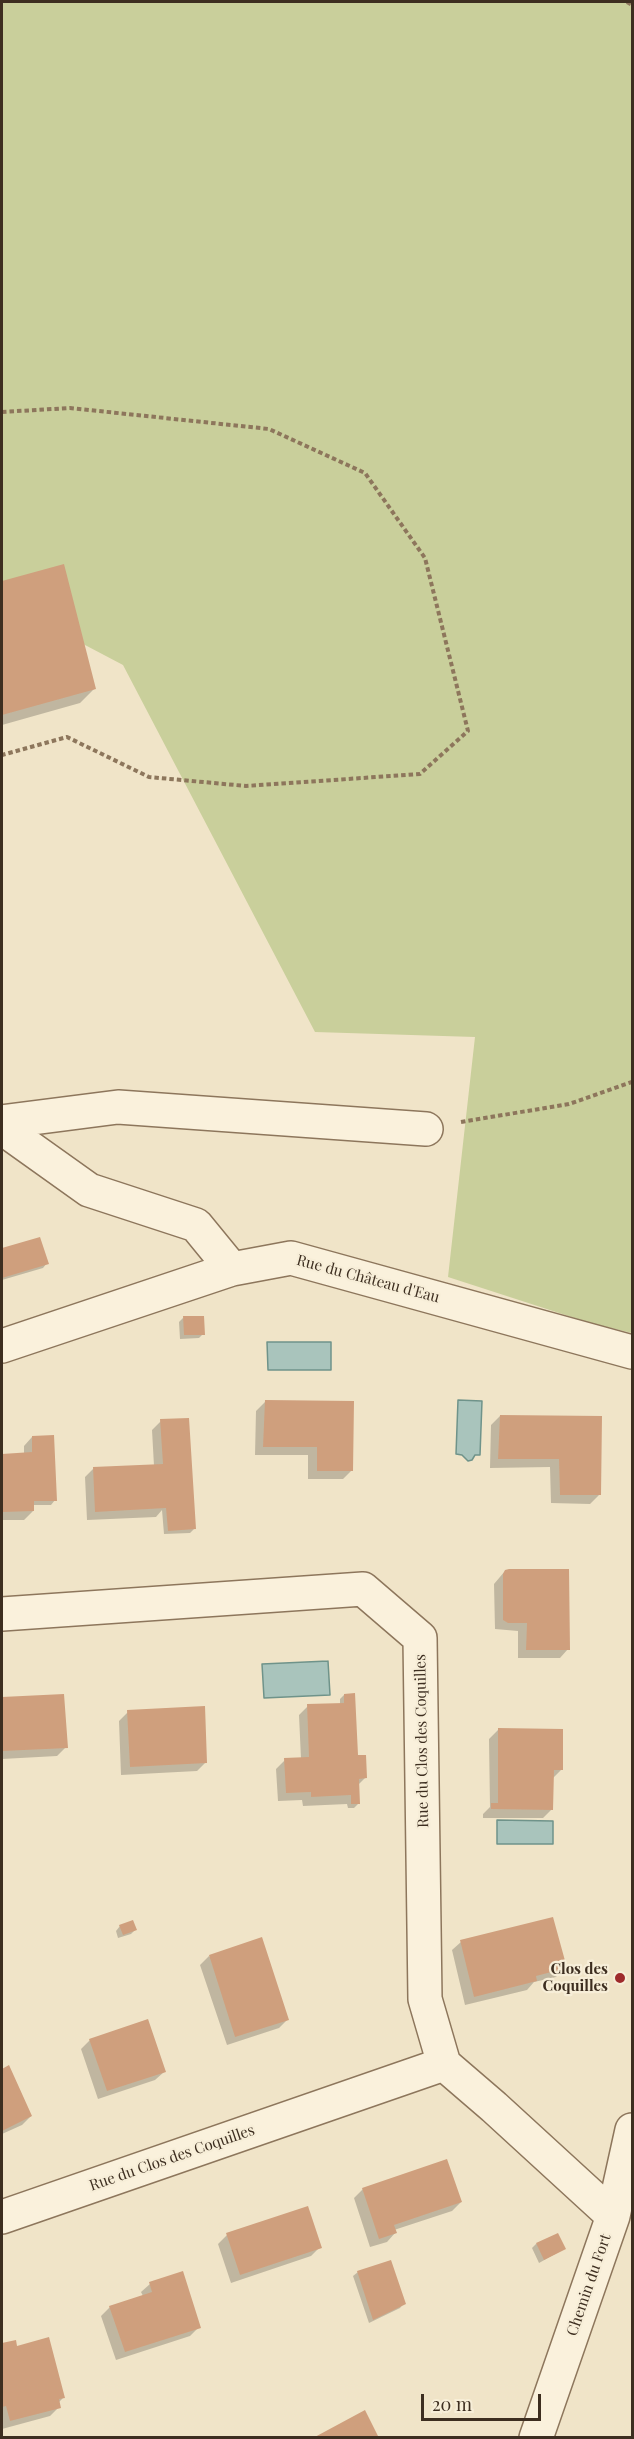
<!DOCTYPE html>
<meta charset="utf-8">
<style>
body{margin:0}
#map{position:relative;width:634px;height:2439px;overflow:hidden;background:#f0e4c8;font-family:"Playfair Display",serif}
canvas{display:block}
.frame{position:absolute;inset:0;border:3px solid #3d2e20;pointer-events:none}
.scale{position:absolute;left:421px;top:2394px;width:120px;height:27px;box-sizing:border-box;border:3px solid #3d2e20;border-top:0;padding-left:8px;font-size:18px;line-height:21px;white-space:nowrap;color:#3d2e20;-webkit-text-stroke:4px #f7eed8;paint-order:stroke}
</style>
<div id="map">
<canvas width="634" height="2439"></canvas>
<div class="frame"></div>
<div class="scale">20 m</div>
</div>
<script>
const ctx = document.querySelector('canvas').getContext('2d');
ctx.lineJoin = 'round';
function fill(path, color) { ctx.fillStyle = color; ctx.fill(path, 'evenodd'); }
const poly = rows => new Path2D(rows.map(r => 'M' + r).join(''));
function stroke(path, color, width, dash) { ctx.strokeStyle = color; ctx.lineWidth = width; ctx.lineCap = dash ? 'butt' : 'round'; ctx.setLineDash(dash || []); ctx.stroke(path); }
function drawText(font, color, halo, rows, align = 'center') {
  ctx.font = font + ' "Playfair Display",serif'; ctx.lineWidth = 4.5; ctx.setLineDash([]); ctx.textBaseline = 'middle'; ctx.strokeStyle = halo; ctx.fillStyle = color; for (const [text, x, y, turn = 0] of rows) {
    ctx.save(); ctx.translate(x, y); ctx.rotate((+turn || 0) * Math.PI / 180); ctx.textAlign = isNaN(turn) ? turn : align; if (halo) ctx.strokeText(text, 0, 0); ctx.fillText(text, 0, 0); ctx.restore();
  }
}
fill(poly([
 [2,2,632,2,632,1333,590,1323,448,1277,475,1037,315,1032,123,665,9,605,2,607]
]), '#c9cf9b');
const water = poly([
 [267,1342,331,1342,331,1370,268,1370,267,1342],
 [458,1400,482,1401,480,1455,475,1455,472,1460,468,1461,462,1455,456,1454,458,1400],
 [328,1661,330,1695,264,1698,262,1664,328,1661],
 [497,1820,553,1821,553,1844,497,1844,497,1820]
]);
fill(water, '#a9c4bc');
stroke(water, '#6f938a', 1.5);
fill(poly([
 [63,566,95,688,80,703,2,725,2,583],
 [39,1239,47,1263,43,1268,2,1280,2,1249],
 [183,1318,203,1334,199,1338,180,1339,179,1322],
 [265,1402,352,1470,343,1479,308,1479,308,1455,255,1455,256,1411],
 [500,1416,600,1417,599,1495,590,1504,551,1503,550,1467,490,1468,491,1425],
 [161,1421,195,1528,190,1533,164,1534,162,1510,156,1517,87,1520,85,1477,94,1468,154,1466,152,1430],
 [32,1437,55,1500,51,1505,32,1505,33,1511,24,1520,2,1520,2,1455,24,1454,24,1446],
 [505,1571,568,1649,560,1658,518,1658,518,1631,495,1629,494,1584],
 [63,1695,66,1747,57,1756,2,1759,2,1698],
 [344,1695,357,1757,365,1778,357,1786,358,1804,354,1808,348,1808,347,1804,303,1806,302,1800,278,1801,276,1769,285,1760,301,1759,299,1715,308,1706,340,1705,340,1699],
 [128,1712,206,1762,197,1771,121,1775,119,1721],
 [498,1730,561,1770,552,1779,552,1809,543,1818,483,1818,483,1814,490,1807,489,1739],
 [120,1926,135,1930,131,1934,118,1938,116,1931],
 [461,1942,565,1968,556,1977,534,1982,527,1990,465,2005,452,1950],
 [209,1956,288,2019,279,2028,227,2045,200,1965],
 [90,2040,164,2072,155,2080,98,2099,81,2049],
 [8,2067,31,2116,22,2125,2,2134,2,2070],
 [363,2189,461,2202,452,2211,394,2230,395,2233,387,2242,370,2247,354,2198],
 [227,2235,320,2247,311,2256,231,2283,218,2244],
 [536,2244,564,2249,539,2263,532,2248],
 [358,2272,404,2303,400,2308,369,2323,353,2276],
 [150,2284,199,2327,190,2336,116,2360,101,2316,110,2307,143,2296,141,2292],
 [3,2344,16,2348,63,2398,58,2403,59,2407,50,2416,2,2429]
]), '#0003');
fill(poly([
 [64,564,96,689,2,715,2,581],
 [40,1237,49,1264,2,1278,2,1248],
 [183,1316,204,1316,205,1335,184,1335],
 [265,1400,354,1401,353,1471,317,1471,317,1447,263,1447],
 [500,1415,602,1416,601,1495,560,1495,559,1459,498,1459],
 [189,1418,196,1529,168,1531,166,1508,95,1512,93,1467,163,1464,160,1419],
 [54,1435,57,1501,34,1501,34,1511,2,1512,2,1454,32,1452,32,1436],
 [509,1569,569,1569,570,1650,526,1650,527,1623,508,1623,503,1620,503,1574,505,1570],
 [355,1693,358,1755,366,1755,367,1778,359,1779,360,1804,351,1804,351,1795,311,1797,311,1792,286,1793,284,1758,309,1757,307,1704,344,1703,344,1694],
 [64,1694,68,1748,2,1751,2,1697],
 [205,1706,207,1763,130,1767,127,1710],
 [498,1728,563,1729,563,1770,554,1770,553,1810,491,1809,491,1803,498,1803],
 [553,1917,567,1968,536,1976,537,1981,474,1997,460,1940],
 [133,1920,137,1930,123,1935,119,1925],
 [262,1937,289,2020,235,2037,209,1955],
 [148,2019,166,2072,107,2091,89,2039],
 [9,2065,32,2116,2,2131,2,2069],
 [447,2159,462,2202,394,2225,397,2233,379,2239,362,2188],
 [308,2206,322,2248,240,2275,226,2233],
 [558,2233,566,2249,544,2260,536,2243],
 [391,2260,406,2304,373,2320,357,2271],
 [183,2271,201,2328,125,2352,109,2306,152,2292,149,2282],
 [49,2337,65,2398,59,2399,61,2408,10,2421,6,2406,2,2407,2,2343,16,2340,17,2346],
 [365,2410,379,2438,313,2438]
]), '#cf9f7d');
const minor = poly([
 [2,1122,118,1107,426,1129],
 [2,1128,89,1190,196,1225,232,1269],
 [2,1346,232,1269,291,1258,632,1352],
 [2,1614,363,1589,420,1638,425,1999,444,2064,494,2107,613,2216],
 [2,2217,444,2064],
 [536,2438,613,2216,632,2130]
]);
stroke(minor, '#8d765c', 36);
stroke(poly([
 [627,2,632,5],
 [2,412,70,408,269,429,365,473,425,558,468,731,420,774,246,786,149,777,67,737,2,755],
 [461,1122,569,1104,632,1082]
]), '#8d765c', 4, [4.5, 3]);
stroke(minor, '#faf1dc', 33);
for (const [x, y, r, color] of [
 [620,1978,6,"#9e2a2b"]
]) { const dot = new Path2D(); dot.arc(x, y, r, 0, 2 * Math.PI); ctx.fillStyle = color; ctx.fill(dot); stroke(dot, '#f7eed8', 2); }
drawText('15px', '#3d2e20', '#f7eed8', [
 ["Rue du Château d'Eau",368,1279,15],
 ["Rue du Clos des Coquilles",422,1741,-91],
 ["Rue du Clos des Coquilles",172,2158,-19],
 ["Chemin du Fort",589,2285,-71]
]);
drawText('bold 15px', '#3d2e20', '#f7eed8', [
 ["Clos des",608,1969],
 ["Coquilles",608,1986]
], 'right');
</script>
